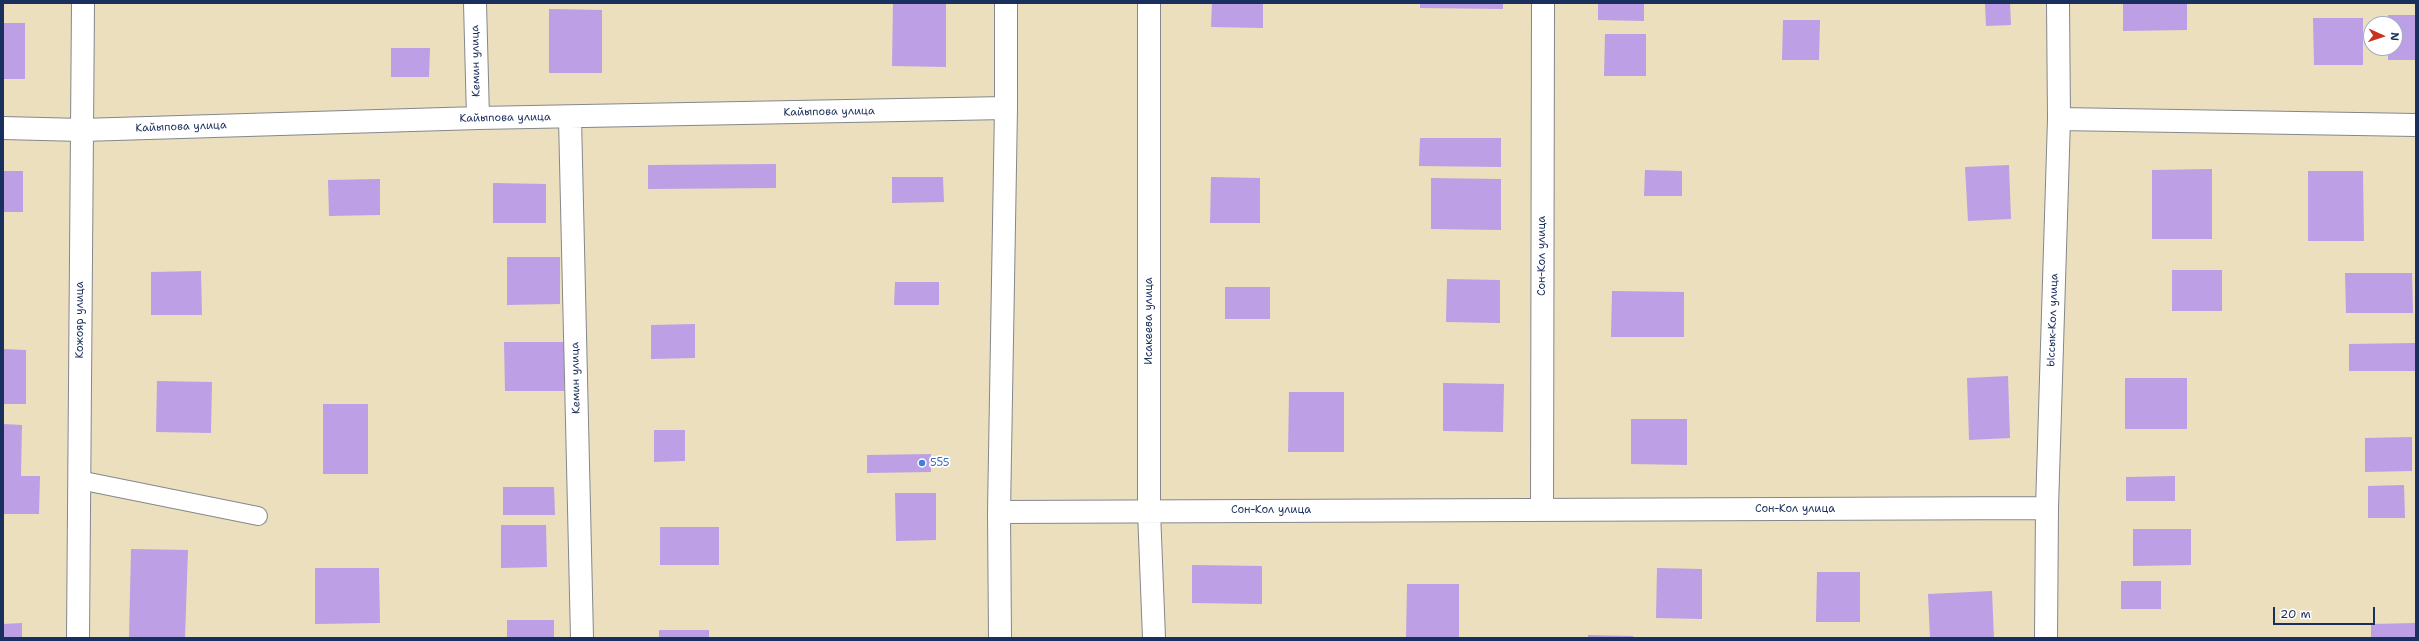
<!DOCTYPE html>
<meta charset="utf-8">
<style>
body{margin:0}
#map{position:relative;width:2419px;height:641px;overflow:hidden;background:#ecdfbd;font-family:"Shantell Sans",sans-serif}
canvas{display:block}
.frame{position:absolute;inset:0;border:4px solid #1b2f5e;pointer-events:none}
.north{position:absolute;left:2363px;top:16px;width:40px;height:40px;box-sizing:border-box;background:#fff;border:1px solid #a4acbf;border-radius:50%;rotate:93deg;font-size:11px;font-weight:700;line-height:16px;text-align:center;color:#1b2f5e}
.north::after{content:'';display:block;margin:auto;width:14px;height:18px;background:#c8321e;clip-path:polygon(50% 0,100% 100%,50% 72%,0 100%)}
.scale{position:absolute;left:2273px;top:607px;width:102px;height:18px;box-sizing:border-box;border:2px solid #1b2f5e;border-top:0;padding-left:5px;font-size:12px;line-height:14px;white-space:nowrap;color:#1b2f5e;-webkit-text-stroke:3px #fff;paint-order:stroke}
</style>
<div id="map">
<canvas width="2419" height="641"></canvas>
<div class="frame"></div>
<div class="north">N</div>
<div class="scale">20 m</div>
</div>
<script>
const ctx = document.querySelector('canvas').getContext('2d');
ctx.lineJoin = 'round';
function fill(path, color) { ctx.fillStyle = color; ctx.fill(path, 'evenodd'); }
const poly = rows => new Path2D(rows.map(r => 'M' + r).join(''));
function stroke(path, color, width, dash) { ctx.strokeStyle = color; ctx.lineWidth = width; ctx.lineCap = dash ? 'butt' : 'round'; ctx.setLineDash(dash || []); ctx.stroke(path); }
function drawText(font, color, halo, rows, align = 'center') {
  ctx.font = font + ' "Shantell Sans",sans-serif'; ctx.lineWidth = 3.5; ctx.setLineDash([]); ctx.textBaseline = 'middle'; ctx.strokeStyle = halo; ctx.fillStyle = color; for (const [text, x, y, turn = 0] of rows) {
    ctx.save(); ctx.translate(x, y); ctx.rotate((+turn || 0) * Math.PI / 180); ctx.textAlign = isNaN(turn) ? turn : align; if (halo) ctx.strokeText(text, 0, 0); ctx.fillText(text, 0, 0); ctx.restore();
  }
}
fill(poly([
 [893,3,946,3,946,67,892,66],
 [1212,3,1263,3,1263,28,1211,27],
 [1420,3,1503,3,1503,9,1420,8],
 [1598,3,1644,3,1644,21,1598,20],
 [1985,3,2010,3,2011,25,1986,26],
 [2123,3,2187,3,2187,30,2123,31],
 [549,9,602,10,602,73,549,73],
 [2388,15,2416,15,2416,60,2388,60,2388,48,2395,48,2395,24,2388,24],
 [2313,18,2363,18,2363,65,2314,65],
 [1783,20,1820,20,1819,60,1782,60],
 [3,23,25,23,25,79,3,79],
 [1605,34,1646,34,1646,76,1604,76],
 [391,48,430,48,429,77,391,77],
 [1420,138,1501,138,1501,167,1419,166],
 [776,164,776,188,648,189,648,165],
 [2009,165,2011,219,1968,221,1965,167],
 [2212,169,2212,239,2152,239,2152,170],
 [1645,170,1682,171,1682,196,1644,196],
 [3,171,23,171,23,212,3,212],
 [2308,171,2363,171,2364,241,2308,241],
 [892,177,943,177,944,202,892,203],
 [1211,177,1260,178,1260,223,1210,223],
 [1431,178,1501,179,1501,230,1431,229],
 [380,179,380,215,329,216,328,180],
 [493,183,546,184,546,223,493,223],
 [507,257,560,257,560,304,507,305],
 [2172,270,2222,270,2222,311,2172,311],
 [201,271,202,315,151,315,151,272],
 [2345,273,2412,273,2413,313,2346,313],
 [1447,279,1500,280,1500,323,1446,322],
 [895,282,939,282,939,305,894,305],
 [1225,287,1270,287,1270,319,1225,319],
 [1612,291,1684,292,1684,337,1611,337],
 [695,324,695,358,651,359,651,325],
 [504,342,564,342,564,391,505,391],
 [2416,343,2416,371,2349,371,2349,344],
 [3,349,26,350,26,404,3,404],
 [2008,376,2010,438,1969,440,1967,378],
 [2125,378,2187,378,2187,429,2125,429],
 [157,381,212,382,211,433,156,432],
 [1443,383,1504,384,1503,432,1443,431],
 [1289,392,1344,392,1344,452,1288,452],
 [323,404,368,404,368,474,323,474],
 [1631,419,1687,419,1687,465,1631,464],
 [3,424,22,425,21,476,40,476,39,514,3,514],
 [654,430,685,430,685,461,654,462],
 [2412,437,2412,471,2365,472,2365,438],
 [931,454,931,472,867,473,867,455],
 [2175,476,2175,501,2126,501,2126,477],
 [2404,485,2405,518,2368,518,2368,486],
 [503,487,554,487,555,515,503,515],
 [895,493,936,493,936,540,896,541],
 [501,525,546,525,547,567,501,568],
 [660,527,719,527,719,565,660,565],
 [2133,529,2191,529,2191,565,2133,566],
 [131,549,188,550,185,638,129,638],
 [1192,565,1262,566,1262,604,1192,603],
 [315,568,379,568,380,623,315,624],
 [1657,568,1702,569,1702,619,1656,618],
 [1817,572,1860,572,1860,622,1816,622],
 [2121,581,2161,581,2161,609,2121,609],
 [1407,584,1459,584,1459,638,1406,638],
 [1992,591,1994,638,1930,638,1928,594],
 [507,620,554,620,554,638,507,638],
 [22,623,22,638,3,638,3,624],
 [2416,623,2416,638,2371,638,2371,624],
 [659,630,709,630,709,638,659,638],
 [1588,635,1633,636,1633,638,1588,638]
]), '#bc9fe4');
const service = poly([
 [79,480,258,516]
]);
const minor = poly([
 [475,3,478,118],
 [1149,3,1149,511,1154,638],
 [570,118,582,638],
 [2059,119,2416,125],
 [3,128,82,130,478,118,1006,108],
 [1542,510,1543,3],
 [999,512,2047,508],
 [78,638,83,3],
 [1000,638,999,512,1006,108,1006,3],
 [2046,638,2047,508,2059,119,2058,3]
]);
stroke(service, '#84878e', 20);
stroke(minor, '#84878e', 24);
stroke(service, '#fff', 18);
stroke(minor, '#fff', 22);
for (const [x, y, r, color] of [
 [922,463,4,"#3f7fe0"]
]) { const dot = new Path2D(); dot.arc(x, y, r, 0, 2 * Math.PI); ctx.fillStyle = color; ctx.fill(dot); stroke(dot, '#fff', 1.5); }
drawText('11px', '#1b2f5e', '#fff', [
 ["Кемин улица",476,61,-91],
 ["Кайыпова улица",829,112,-1],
 ["Кайыпова улица",505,118,-1],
 ["Кайыпова улица",181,127,-2],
 ["Сон-Кол улица",1542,256,-90],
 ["Кожояр улица",80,320,-90],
 ["Ыссык-Кол улица",2053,320,-88],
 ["Исакеева улица",1149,321,-90],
 ["Кемин улица",576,378,-91],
 ["Сон-Кол улица",1795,509],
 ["Сон-Кол улица",1271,510]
]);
drawText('11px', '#366cbe', '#fff', [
 ["555",930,463]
], 'left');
</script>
